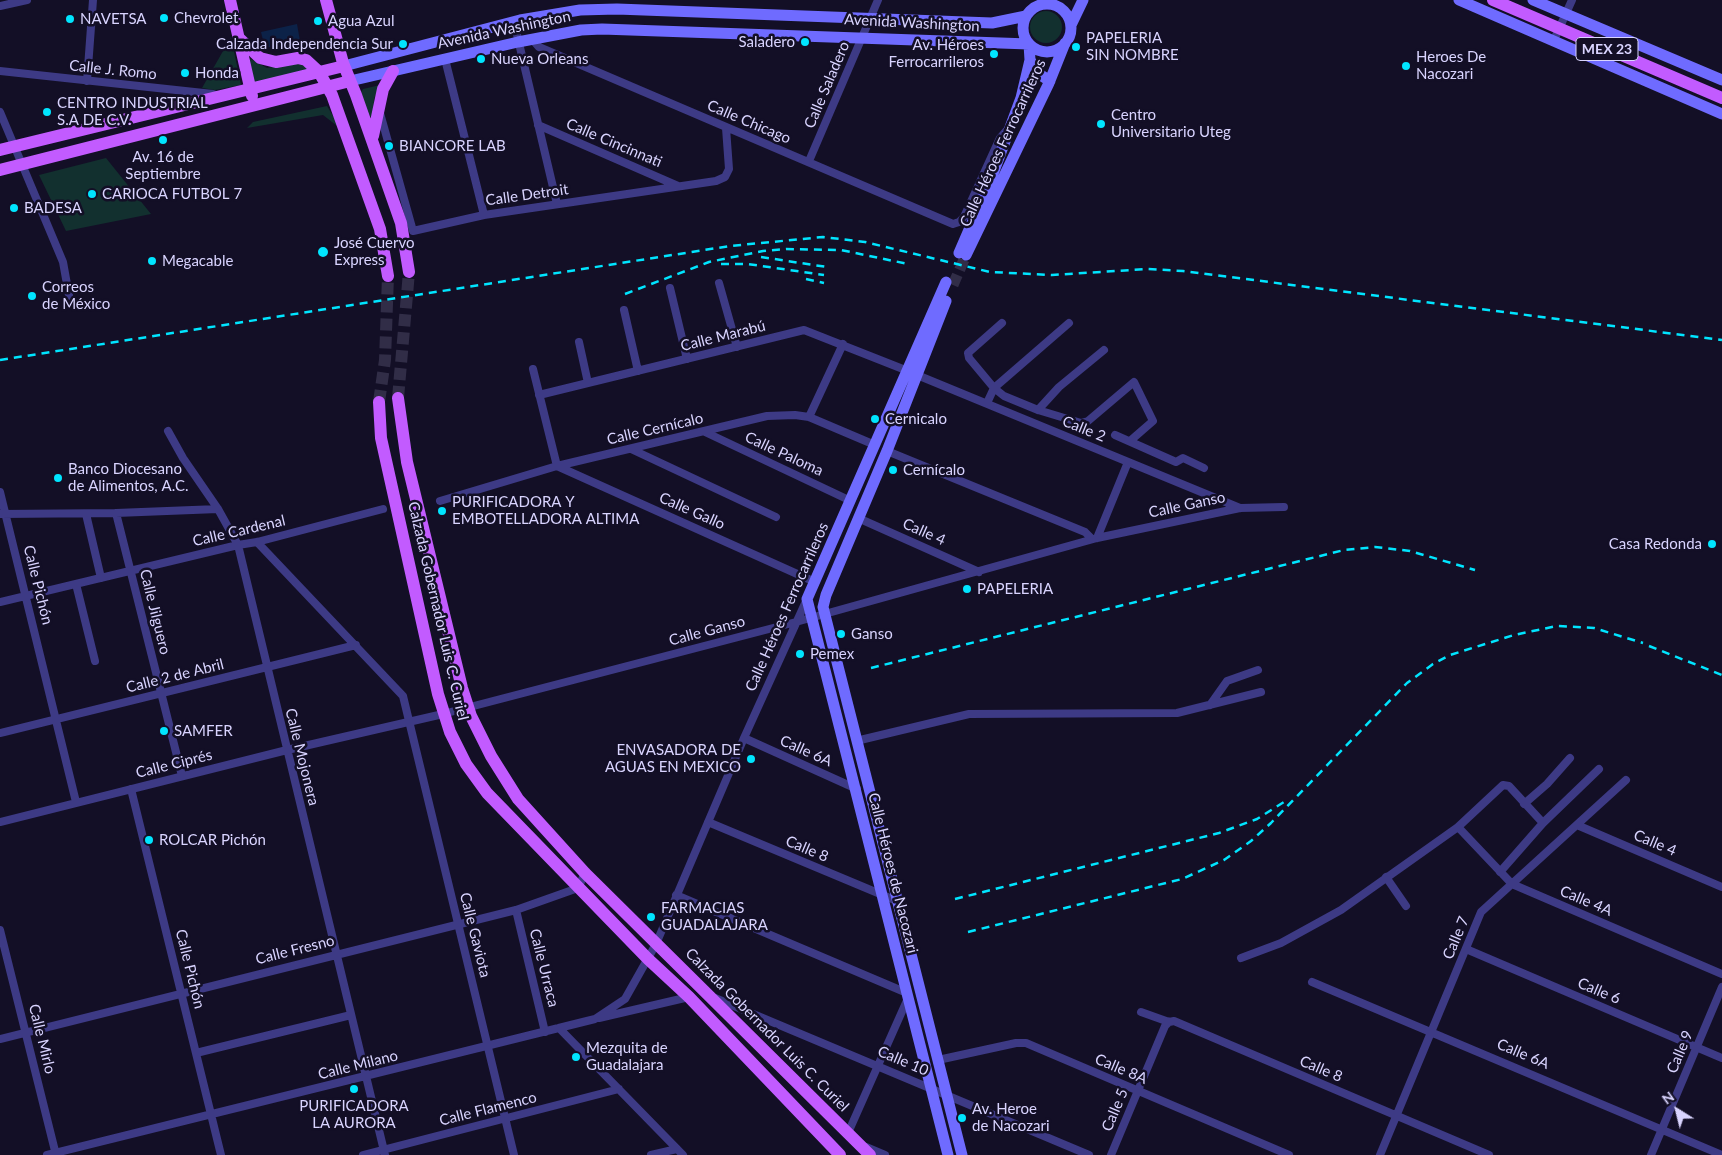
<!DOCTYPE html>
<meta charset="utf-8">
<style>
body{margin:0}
#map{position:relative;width:1722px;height:1155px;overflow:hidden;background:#130f26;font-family:Lato,sans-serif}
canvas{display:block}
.north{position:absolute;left:1652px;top:1085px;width:50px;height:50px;-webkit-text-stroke:4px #130f26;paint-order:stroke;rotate:324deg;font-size:14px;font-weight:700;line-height:20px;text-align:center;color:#d9d4ff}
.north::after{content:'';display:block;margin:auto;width:18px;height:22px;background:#d9d4ff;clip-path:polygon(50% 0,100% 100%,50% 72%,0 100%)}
</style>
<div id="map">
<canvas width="1722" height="1155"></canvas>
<div class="north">N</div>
</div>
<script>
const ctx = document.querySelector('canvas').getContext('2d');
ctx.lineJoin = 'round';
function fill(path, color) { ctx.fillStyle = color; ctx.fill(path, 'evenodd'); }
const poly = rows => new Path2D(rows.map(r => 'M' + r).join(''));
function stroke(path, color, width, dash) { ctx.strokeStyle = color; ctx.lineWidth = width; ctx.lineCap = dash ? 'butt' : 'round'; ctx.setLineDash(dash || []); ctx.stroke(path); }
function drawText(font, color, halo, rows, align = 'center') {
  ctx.font = font + ' Lato,sans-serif'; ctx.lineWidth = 5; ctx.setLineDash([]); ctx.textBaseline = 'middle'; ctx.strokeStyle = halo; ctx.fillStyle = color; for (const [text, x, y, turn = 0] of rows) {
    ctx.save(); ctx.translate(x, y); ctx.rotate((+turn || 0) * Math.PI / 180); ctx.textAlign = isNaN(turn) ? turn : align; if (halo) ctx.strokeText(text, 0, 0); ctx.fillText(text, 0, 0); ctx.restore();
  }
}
fill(poly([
 '1030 27a16 16 0 1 1 32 0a16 16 0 1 1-32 0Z',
 [231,37,241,85,215,90,202,88],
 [247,57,267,68,298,63,311,70,254,84],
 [380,85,374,99,373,116,369,117,361,92,363,89],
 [327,106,341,129,323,115,247,128,253,122],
 [106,158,151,214,66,231,39,175]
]), '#12302f');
fill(poly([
 [297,24,300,41,265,48,261,32]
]), '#0c2248');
stroke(poly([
 [953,285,966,255]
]), '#312d47', 11, [11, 5.5]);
stroke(poly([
 [398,398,409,272],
 [379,402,385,360,388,276]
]), '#312d47', 12, [12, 6]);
stroke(poly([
 [0,6,27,0],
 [514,22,557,204],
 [532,39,539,47,953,224,959,222,964,217,1000,138,1006,131],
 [1554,40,1572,0],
 [445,59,484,215],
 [0,71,213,94],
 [87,81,93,0],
 [0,112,63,262,70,301],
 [380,113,413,231,484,215,716,181,725,177,729,169,726,128],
 [538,125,678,186],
 [809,161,878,0],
 [719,283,737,347],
 [670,288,687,359],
 [624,310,638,371],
 [1002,323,968,353,969,358,994,388,1004,396,1038,410,1081,423,1088,421,1134,382,1153,421,1130,441],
 [579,342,588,383],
 [533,369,557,466,815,582],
 [917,375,1240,508],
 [539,395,804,330,908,371],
 [987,403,994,388,1069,323],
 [1038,410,1059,387,1104,350],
 [809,417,843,344],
 [168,431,183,458,218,509,238,545,385,1155],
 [705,432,851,501],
 [1115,435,1176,462,1183,458,1204,468],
 [631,449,776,517],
 [887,451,1085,532,1092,539],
 [0,492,76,802],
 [440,501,557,466,767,416,795,415,809,417,875,445],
 [116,513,182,776],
 [0,514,116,513,218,509],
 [86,514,101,578],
 [858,518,979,572],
 [1097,538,1128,462],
 [257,542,403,696,514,1155],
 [76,584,95,661],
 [0,602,238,545,257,542,383,509],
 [1210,705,1227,681,1258,670],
 [0,733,356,645],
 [744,738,857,789],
 [856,741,969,714,1177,713,1261,692],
 [131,789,221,1155],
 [1524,804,1547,784,1570,758],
 [0,822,287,750,443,714,796,622,1097,538,1240,508,1284,507],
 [708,822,897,901],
 [1577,825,1722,887],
 [1458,827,1512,884,1722,974],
 [1500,872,1543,823,1599,769],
 [1386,877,1406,906],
 [676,895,907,993],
 [516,910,545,1032],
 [0,930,56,1155],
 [1466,949,1722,1058],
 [1241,958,1281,943,1341,910,1458,827,1503,785,1509,786,1543,823],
 [1312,982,1722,1155],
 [715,998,1089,1155],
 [1141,1012,1169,1022,1174,1021,1489,1155],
 [599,1018,689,997],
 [559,1028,683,1155],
 [0,1039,516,910,578,888,585,873],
 [196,1053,351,1015],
 [938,1060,1016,1043,1026,1043,1289,1155],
 [848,1133,908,998],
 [866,1147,885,1155],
 [47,1155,595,1019,625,999,656,944,744,738,807,599],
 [363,1155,619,1089],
 [651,1155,677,1149],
 [1111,1155,1165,1026,1169,1022],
 [1380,1155,1481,912,1626,780],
 [1651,1155,1722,987]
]), '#3d3a85', 8);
stroke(poly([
 [1459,0,1722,114],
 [1533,0,1722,80],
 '1023 28a24 24 0 1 1 48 0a24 24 0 1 1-48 0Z',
 [1071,25,1083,0],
 [1030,60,1039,74,1050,81],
 [344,66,520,20,580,10,617,9,992,23,1026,16],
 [350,81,518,42,581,30,602,29,1029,44,1030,60,1021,98,991,179,959,253],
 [966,255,1049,83,1065,43],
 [946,282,807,599,948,1155],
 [946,301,887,451,826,595,823,607,962,1155]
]), '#6f6bff', 11);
stroke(poly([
 [230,0,252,96],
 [326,0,343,63,356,95,401,223,409,272],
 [1493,0,1722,98],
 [239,38,260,58,276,62,298,58,306,60,319,72,332,95,380,229,388,276],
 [373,136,383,89,393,71],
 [0,150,344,66],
 [0,170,350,81],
 [398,398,407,462,462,688,471,716,491,756,518,799,585,873,870,1155],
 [379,402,381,438,438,694,450,732,466,764,487,793,648,959,689,997,840,1155]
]), '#c25bff', 12);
stroke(poly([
 [761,257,827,267],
 [721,264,748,264,824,275],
 [806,279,824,283],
 [625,294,709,262,763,251,786,249,841,250,908,264],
 [0,360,730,246,823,237,865,242,990,272,1052,275,1147,269,1183,271,1722,340],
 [1649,646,1722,675],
 [871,668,1344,550,1375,547,1410,551,1475,570],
 [955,899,1219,833,1257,819,1284,802],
 [968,932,1182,879,1224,860,1251,841,1271,823,1407,683,1433,664,1450,655,1514,635,1557,626,1594,628,1643,643]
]), '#00e5ff', 2.5, [8, 6]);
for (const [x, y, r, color] of [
 [164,18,5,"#00e5ff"],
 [70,19,5,"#00e5ff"],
 [318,21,5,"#00e5ff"],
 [805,42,5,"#00e5ff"],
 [403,44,5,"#00e5ff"],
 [1076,47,5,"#00e5ff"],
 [994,54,5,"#00e5ff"],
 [481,59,5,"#00e5ff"],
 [1406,66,5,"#00e5ff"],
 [185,73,5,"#00e5ff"],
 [47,112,5,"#00e5ff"],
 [1101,124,5,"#00e5ff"],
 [163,140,5,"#00e5ff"],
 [389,146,5,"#00e5ff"],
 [92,194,5,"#00e5ff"],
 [14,208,5,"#00e5ff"],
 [323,252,6,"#00e5ff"],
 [152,261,5,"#00e5ff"],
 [32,296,5,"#00e5ff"],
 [875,419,5,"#00e5ff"],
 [893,470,5,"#00e5ff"],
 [58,478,5,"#00e5ff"],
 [442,511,5,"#00e5ff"],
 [1712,544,5,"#00e5ff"],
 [967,589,5,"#00e5ff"],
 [841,634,5,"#00e5ff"],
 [800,654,5,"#00e5ff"],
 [164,731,5,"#00e5ff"],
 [751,759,5,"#00e5ff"],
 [149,840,5,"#00e5ff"],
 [651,917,5,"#00e5ff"],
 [576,1057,5,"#00e5ff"],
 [354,1089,5,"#00e5ff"],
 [962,1118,5,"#00e5ff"]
]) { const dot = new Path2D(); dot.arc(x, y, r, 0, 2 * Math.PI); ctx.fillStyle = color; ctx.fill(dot); stroke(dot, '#130f26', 2); }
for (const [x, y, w] of [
 [1607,49,62]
]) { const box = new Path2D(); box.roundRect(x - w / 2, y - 11.5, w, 23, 4); ctx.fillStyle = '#130f26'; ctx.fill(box); stroke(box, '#d9d4ff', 1); }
drawText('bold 14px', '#d9d4ff', null, [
 ["MEX 23",1607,49]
]);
drawText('15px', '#d9d4ff', '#130f26', [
 ["Chevrolet",174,18],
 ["NAVETSA",80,19],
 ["Agua Azul",328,21],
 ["PAPELERIA",1086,38],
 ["SIN NOMBRE",1086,55],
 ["Saladero",795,42,"right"],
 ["Calzada Independencia Sur",393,44,"right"],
 ["Av. Héroes",984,45,"right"],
 ["Ferrocarrileros",984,62,"right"],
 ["Heroes De",1416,57],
 ["Nacozari",1416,74],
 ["Nueva Orleans",491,59],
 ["Honda",195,73],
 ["CENTRO INDUSTRIAL",57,103],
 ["S.A DE C.V.",57,120],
 ["Centro",1111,115],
 ["Universitario Uteg",1111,132],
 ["BIANCORE LAB",399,146],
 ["Av. 16 de",163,157,"center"],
 ["Septiembre",163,174,"center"],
 ["CARIOCA FUTBOL 7",102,194],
 ["BADESA",24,208],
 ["José Cuervo",334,243],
 ["Express",334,260],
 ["Megacable",162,261],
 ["Correos",42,287],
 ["de México",42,304],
 ["Cernicalo",885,419],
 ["Banco Diocesano",68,469],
 ["de Alimentos, A.C.",68,486],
 ["Cernícalo",903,470],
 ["PURIFICADORA Y",452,502],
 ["EMBOTELLADORA ALTIMA",452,519],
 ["Casa Redonda",1702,544,"right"],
 ["PAPELERIA",977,589],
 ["Ganso",851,634],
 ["Pemex",810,654],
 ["SAMFER",174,731],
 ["ENVASADORA DE",741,750,"right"],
 ["AGUAS EN MEXICO",741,767,"right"],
 ["ROLCAR Pichón",159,840],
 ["FARMACIAS",661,908],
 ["GUADALAJARA",661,925],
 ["Mezquita de",586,1048],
 ["Guadalajara",586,1065],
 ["PURIFICADORA",354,1106,"center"],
 ["LA AURORA",354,1123,"center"],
 ["Av. Heroe",972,1109],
 ["de Nacozari",972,1126]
], 'left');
drawText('15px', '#d9d4ff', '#130f26', [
 ["Avenida Washington",912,23,3],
 ["Avenida Washington",504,30,-12],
 ["Calle J. Romo",113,70,6],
 ["Calle Saladero",827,85,-67],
 ["Calle Chicago",749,122,23],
 ["Calle Cincinnati",614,143,23],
 ["Calle Héroes Ferrocarrileros",1003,143,-65],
 ["Calle Detroit",527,195,-8],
 ["Calle Marabú",723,336,-14],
 ["Calle Cernícalo",655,429,-13],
 ["Calle 2",1084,429,22],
 ["Calle Paloma",784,454,25],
 ["Calle Ganso",1187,505,-12],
 ["Calle Gallo",692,511,24],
 ["Calle Cardenal",239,531,-13],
 ["Calle 4",924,532,24],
 ["Calle Pichón",38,585,76],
 ["Calle Héroes Ferrocarrileros",787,607,-66],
 ["Calzada Gobernador Luis C. Curiel",438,611,77],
 ["Calle Jilguero",155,612,76],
 ["Calle Ganso",707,631,-15],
 ["Calle 2 de Abril",175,676,-14],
 ["Calle 6A",806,751,24],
 ["Calle Mojonera",302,757,76],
 ["Calle Ciprés",174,764,-14],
 ["Calle 4",1655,843,23],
 ["Calle 8",807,849,23],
 ["Calle Héroes de Nacozari",893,873,76],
 ["Calle 4A",1586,901,23],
 ["Calle Gaviota",475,935,76],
 ["Calle 7",1456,938,-67],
 ["Calle Fresno",295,950,-14],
 ["Calle Urraca",544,968,76],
 ["Calle Pichón",190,969,76],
 ["Calle 6",1599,991,23],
 ["Calzada Gobernador Luis C. Curiel",767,1030,45],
 ["Calle Mirlo",42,1039,76],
 ["Calle 9",1680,1052,-67],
 ["Calle 6A",1523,1054,23],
 ["Calle 10",903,1061,23],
 ["Calle Milano",358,1065,-14],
 ["Calle 8A",1121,1069,23],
 ["Calle 8",1321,1069,23],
 ["Calle Flamenco",488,1109,-14],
 ["Calle 5",1115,1110,-67]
]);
</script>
